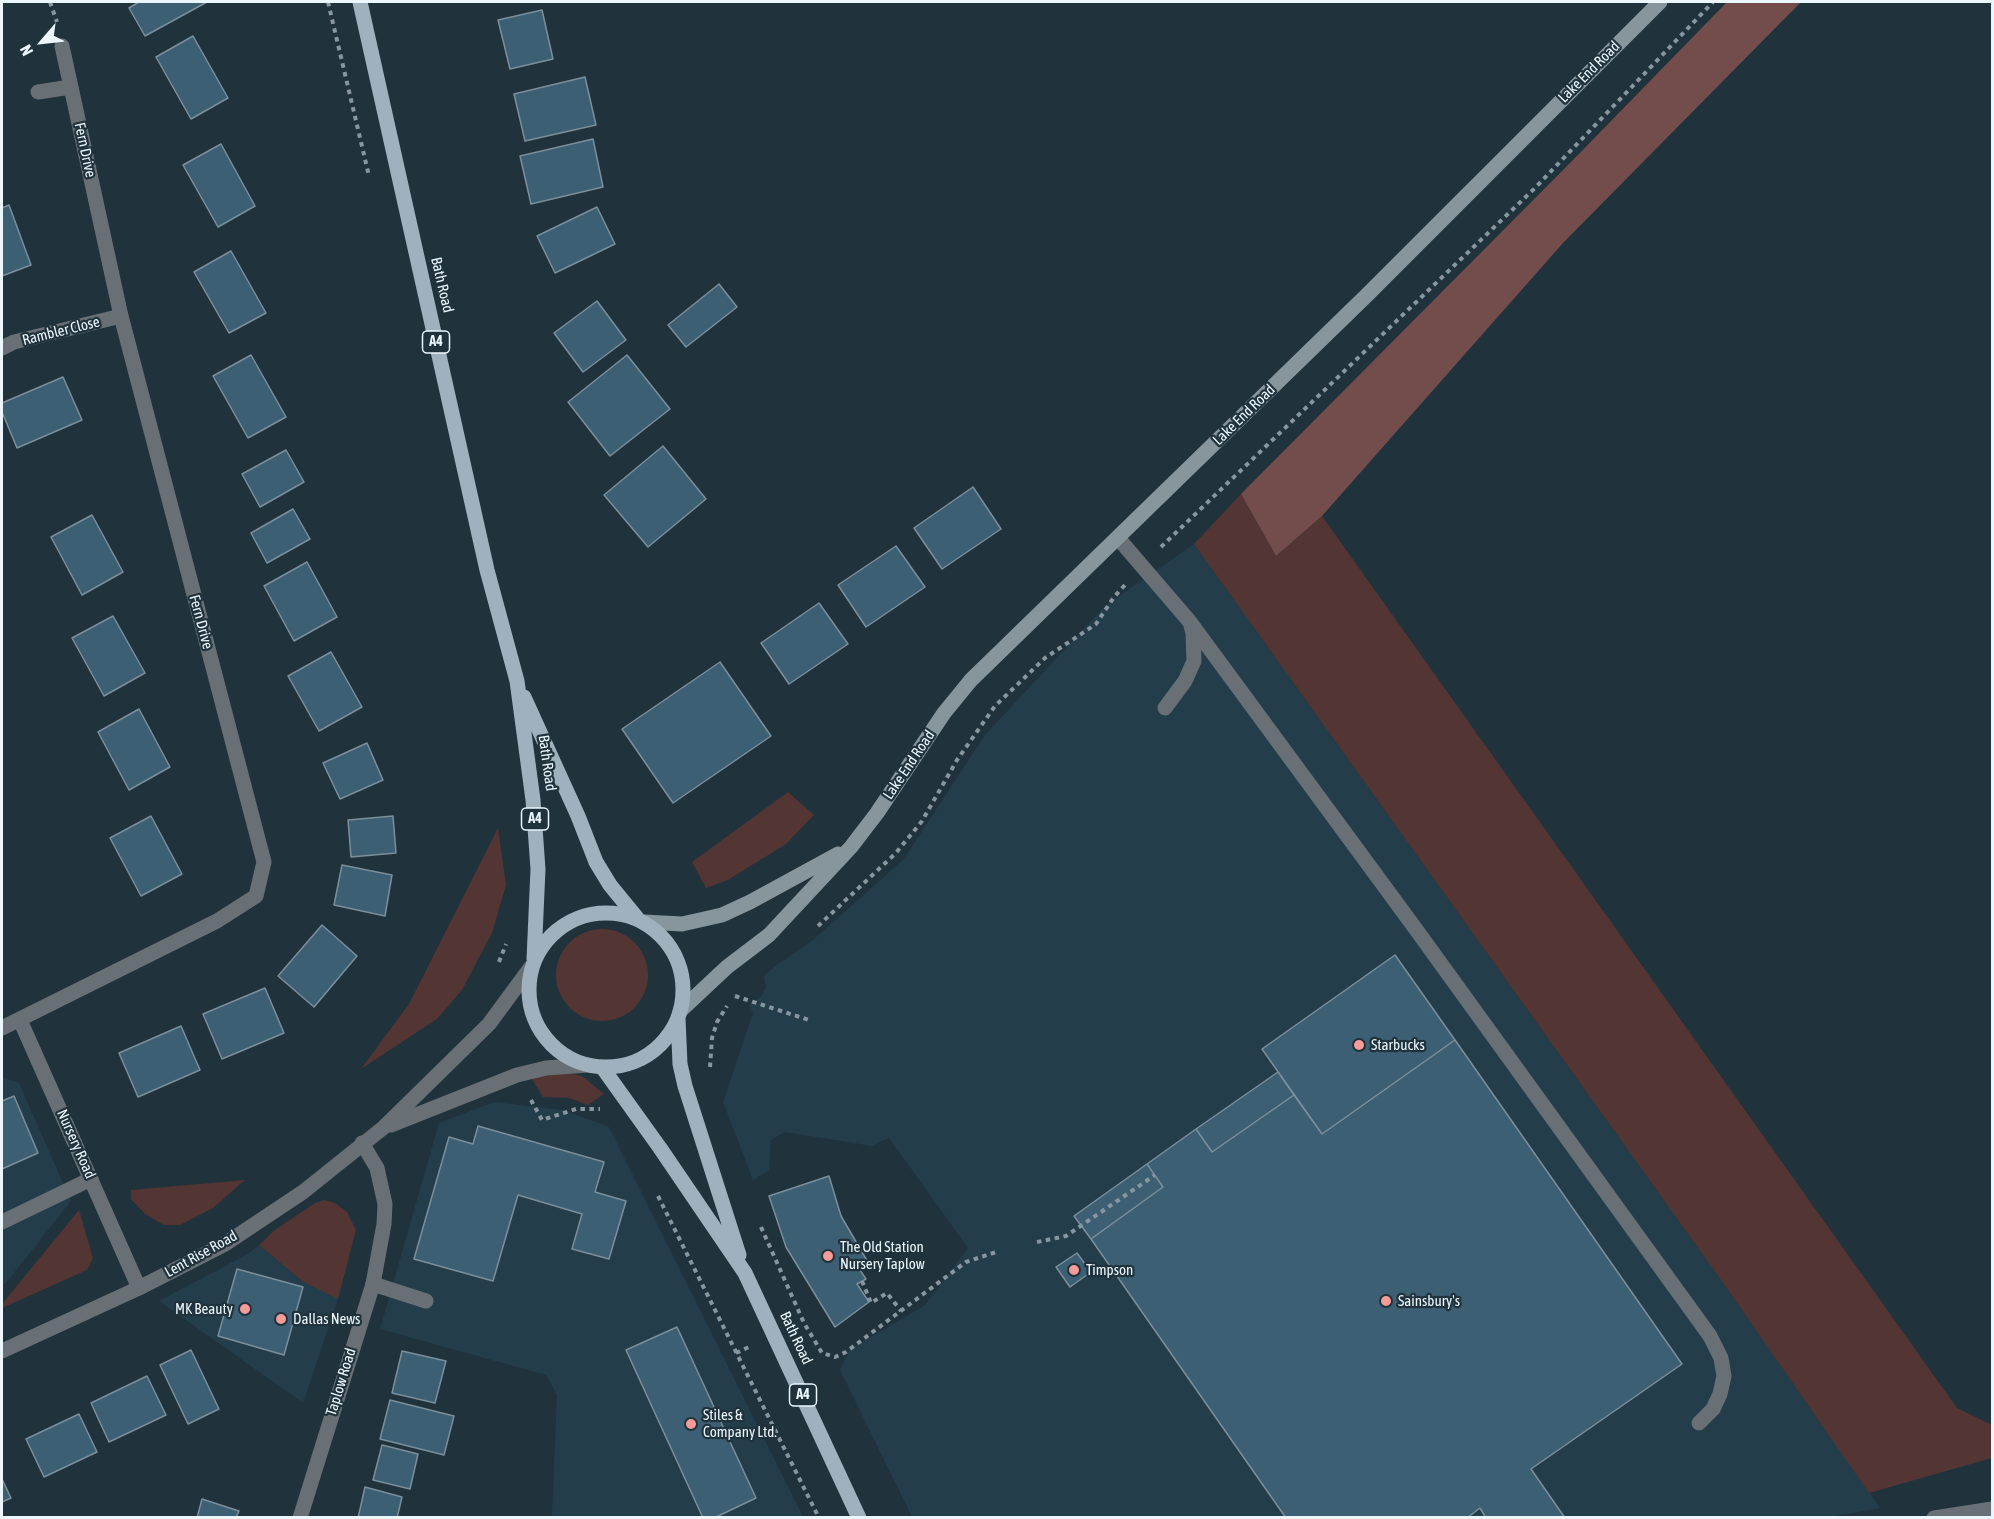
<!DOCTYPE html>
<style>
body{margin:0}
#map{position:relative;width:1994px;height:1519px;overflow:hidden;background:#20323c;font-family:"Asap Condensed",sans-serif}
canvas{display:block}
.frame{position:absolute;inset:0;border:3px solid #ebf6fd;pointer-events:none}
.north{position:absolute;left:12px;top:12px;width:60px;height:60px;-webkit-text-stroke:4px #20323c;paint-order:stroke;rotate:242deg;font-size:16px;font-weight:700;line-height:24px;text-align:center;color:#ebf6fd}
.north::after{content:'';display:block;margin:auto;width:21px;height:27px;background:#ebf6fd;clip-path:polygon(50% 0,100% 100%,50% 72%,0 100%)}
</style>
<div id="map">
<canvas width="1994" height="1519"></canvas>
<div class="frame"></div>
<div class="north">N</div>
</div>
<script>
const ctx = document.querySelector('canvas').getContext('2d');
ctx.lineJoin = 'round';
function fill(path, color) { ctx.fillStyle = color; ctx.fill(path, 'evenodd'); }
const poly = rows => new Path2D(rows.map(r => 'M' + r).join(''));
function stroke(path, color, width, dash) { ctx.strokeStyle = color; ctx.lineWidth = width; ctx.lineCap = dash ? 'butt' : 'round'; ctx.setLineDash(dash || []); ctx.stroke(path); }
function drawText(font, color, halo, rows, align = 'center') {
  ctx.font = font + ' "Asap Condensed",sans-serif'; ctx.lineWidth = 4.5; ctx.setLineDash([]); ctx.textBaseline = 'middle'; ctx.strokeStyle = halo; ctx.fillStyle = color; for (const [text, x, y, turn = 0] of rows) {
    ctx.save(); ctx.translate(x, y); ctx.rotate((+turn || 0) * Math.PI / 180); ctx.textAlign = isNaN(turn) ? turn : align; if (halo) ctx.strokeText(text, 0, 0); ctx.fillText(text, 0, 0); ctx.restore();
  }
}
fill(poly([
 [1194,544,1726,1287,1880,1508,1825,1518,912,1517,840,1370,850,1349,924,1306,968,1248,889,1138,872,1146,785,1132,771,1140,769,1170,753,1180,723,1102,753,1013,749,1004,760,998,766,988,764,976,773,968,814,939,903,860,985,735,1105,606],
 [2,1077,19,1083,71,1201,6,1283,2,1285],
 [494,1102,563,1110,609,1127,803,1517,552,1517,557,1395,546,1375,380,1329,439,1123],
 [259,1245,302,1281,338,1299,303,1403,159,1301,248,1254]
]), '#243d4b');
fill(poly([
 [1241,494,1276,556,1322,516,1957,1408,1992,1425,1992,1458,1869,1493,1726,1287,1194,544],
 [788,792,814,815,786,844,728,880,706,888,692,862],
 [498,828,506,885,492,933,462,990,437,1019,361,1069,409,1004],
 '556 975a46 46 0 1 1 92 0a46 46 0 1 1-92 0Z',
 [553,1070,582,1076,604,1094,588,1105,569,1098,543,1097,530,1076],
 [245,1180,213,1208,180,1225,164,1225,145,1214,131,1199,131,1190],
 [324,1200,335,1203,347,1212,356,1230,338,1299,302,1281,259,1245,276,1229,315,1203],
 [79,1210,93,1258,87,1270,2,1308,2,1304]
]), '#533534');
fill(poly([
 [1727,2,1801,2,1563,243,1322,516,1276,556,1241,494,1573,160]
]), '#734d4b');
const building = poly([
 [139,2,207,2,145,36,129,8,139,2],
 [542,10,553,59,510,69,498,20,542,10],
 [193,36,228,98,191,119,156,57,193,36],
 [585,77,596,125,525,141,514,94,585,77],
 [593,139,603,187,531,204,520,156,593,139],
 [221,144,255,206,218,227,183,165,221,144],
 [9,205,31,265,2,276,2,208,9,205],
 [597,207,615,244,555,273,537,236,597,207],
 [231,251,266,313,229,333,194,272,231,251],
 [719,284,737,307,686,347,668,325,719,284],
 [597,301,626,340,583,372,554,333,597,301],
 [251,355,286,417,248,438,213,376,251,355],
 [627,355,670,409,610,456,568,402,627,355],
 [63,377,82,420,17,448,2,412,2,403,63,377],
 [663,446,706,499,648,547,604,495,663,446],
 [286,450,304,482,260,507,242,474,286,450],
 [973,487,1001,529,942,569,914,528,973,487],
 [293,509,310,539,267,563,251,533,293,509],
 [92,515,123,572,82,595,51,537,92,515],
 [896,546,925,587,866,627,838,585,896,546],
 [307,562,337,617,294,641,264,586,307,562],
 [819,603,848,644,789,684,761,643,819,603],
 [113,616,145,673,104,696,72,638,113,616],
 [331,652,362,707,319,731,288,676,331,652],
 [720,662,771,736,673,803,622,729,720,662],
 [139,709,170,767,129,790,98,732,139,709],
 [367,743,383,780,340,799,323,763,367,743],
 [151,816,182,874,141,896,110,838,151,816],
 [393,816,396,853,351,857,348,820,393,816],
 [342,865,392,875,385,916,334,905,342,865],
 [322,925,357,956,314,1007,278,976,322,925],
 [1395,955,1455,1040,1322,1134,1262,1049,1395,955],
 [265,988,284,1033,222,1059,203,1014,265,988],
 [181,1026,200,1070,138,1097,119,1053,181,1026],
 [1455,1040,1682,1364,1531,1469,1565,1518,1486,1518,1480,1508,1467,1518,1286,1518,1091,1239,1163,1187,1147,1164,1196,1129,1212,1152,1294,1095,1322,1134,1455,1040],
 [1278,1072,1294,1095,1212,1152,1196,1129,1278,1072],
 [14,1096,38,1153,2,1169,2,1101,14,1096],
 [478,1126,604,1162,595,1192,626,1201,609,1259,572,1249,582,1214,518,1195,493,1281,414,1259,449,1137,473,1144,478,1126],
 [1147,1164,1163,1187,1091,1239,1074,1216,1147,1164],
 [829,1176,841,1216,869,1264,860,1270,866,1279,857,1284,869,1302,835,1327,786,1247,769,1196,829,1176],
 [1077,1253,1091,1272,1070,1287,1056,1267,1077,1253],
 [237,1269,303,1287,284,1355,218,1336,237,1269],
 [677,1327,756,1498,714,1518,703,1518,626,1350,677,1327],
 [191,1350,219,1409,188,1424,160,1365,191,1350],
 [402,1351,446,1361,435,1403,392,1393,402,1351],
 [147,1376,166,1415,109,1442,91,1403,147,1376],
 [390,1400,454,1416,444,1455,380,1439,390,1400],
 [79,1414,97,1452,44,1477,26,1439,79,1414],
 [382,1445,418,1454,410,1489,373,1480,382,1445],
 [2,1479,11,1498,2,1502,2,1479],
 [365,1487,402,1497,397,1518,358,1518,365,1487],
 [202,1499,239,1511,236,1518,197,1518,202,1499]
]);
fill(building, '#3d5f73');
stroke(building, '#7b8f9b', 1.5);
stroke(poly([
 [50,2,57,22],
 [328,2,369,176],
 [1161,547,1535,188,1713,2],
 [818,926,896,853,922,821,957,760,995,706,1045,658,1096,624,1114,597,1125,585],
 [499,962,506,944],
 [735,996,809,1020],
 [710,1067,712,1038,717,1022,727,1006],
 [531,1100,542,1120,576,1109,600,1109],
 [658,1196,819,1518],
 [761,1227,804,1323,822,1353,835,1357,846,1352,966,1262,996,1252],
 [1037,1242,1066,1236,1155,1175],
 [862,1281,871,1303,887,1293,901,1311],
 [736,1353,751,1346]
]), '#88969f', 4, [4.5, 4.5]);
stroke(poly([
 [1118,538,1190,622,1193,633,1194,661,1185,681,1165,708],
 [1190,622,1415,928,1710,1336,1721,1358,1724,1376,1720,1394,1713,1409,1699,1423],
 [2,1222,91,1179],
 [373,1284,426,1301],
 [1934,1518,1992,1509]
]), '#687076', 15);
stroke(poly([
 [38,92,71,87],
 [2,348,14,342,121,316],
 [20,1020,139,1288],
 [2,1028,217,921,256,896,264,862,121,316,62,46],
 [300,1518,373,1284,384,1224,385,1204,377,1168,362,1143]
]), '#687076', 15);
stroke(poly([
 [391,1125,517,1075,546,1068,588,1065],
 [2,1351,139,1288,225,1244,303,1192,383,1128,489,1024,531,967]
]), '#687076', 15);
stroke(poly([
 [644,922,682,924,722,915,750,902,838,854],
 [680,1011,727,967,769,935,851,847,877,813,944,713,971,680,1367,295,1660,2]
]), '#87959d', 15);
stroke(poly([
 [360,2,487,570,517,681,533,800,538,869,534,959],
 [524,697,578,816,596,862,610,885,637,918],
 '529 990a77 77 0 1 1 154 0a77 77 0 1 1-154 0Z',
 [678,1018,680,1064,685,1086,739,1255],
 [602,1067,660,1148,745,1273,859,1518]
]), '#9fb1bc', 15);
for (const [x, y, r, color] of [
 [1359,1045,6,"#f59b98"],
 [828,1256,6,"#f59b98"],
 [1074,1270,6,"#f59b98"],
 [1386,1301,6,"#f59b98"],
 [245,1309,6,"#f59b98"],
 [281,1319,6,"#f59b98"],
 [691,1424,6,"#f59b98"]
]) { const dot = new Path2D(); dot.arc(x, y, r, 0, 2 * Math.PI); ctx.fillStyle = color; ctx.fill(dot); stroke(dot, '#20323c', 2); }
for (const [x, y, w] of [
 [436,342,27],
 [535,819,27],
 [803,1395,27]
]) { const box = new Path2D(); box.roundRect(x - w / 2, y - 11, w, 22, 4.5); ctx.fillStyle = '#20323c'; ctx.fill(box); stroke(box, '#ebf6fd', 1.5); }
drawText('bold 14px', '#ebf6fd', null, [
 ["A4",436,342],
 ["A4",535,819],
 ["A4",803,1395]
]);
drawText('15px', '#ebf6fd', '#20323c', [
 ["Lake End Road",1589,72,-45],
 ["Fern Drive",85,150,78],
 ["Bath Road",442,285,77],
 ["Rambler Close",61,331,-14],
 ["Lake End Road",1244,415,-44],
 ["Fern Drive",201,622,75],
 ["Bath Road",547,763,82],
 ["Lake End Road",909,765,-56],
 ["Nursery Road",76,1144,66],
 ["Lent Rise Road",201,1254,-29],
 ["Bath Road",796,1338,65],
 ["Taplow Road",341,1382,-73]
]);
drawText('15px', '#ebf6fd', '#20323c', [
 ["Starbucks",1371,1045],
 ["The Old Station",840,1247],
 ["Nursery Taplow",840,1264],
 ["Timpson",1086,1270],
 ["Sainsbury's",1398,1301],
 ["MK Beauty",233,1309,"right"],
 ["Dallas News",293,1319],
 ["Stiles &",703,1415],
 ["Company Ltd.",703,1432]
], 'left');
</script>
